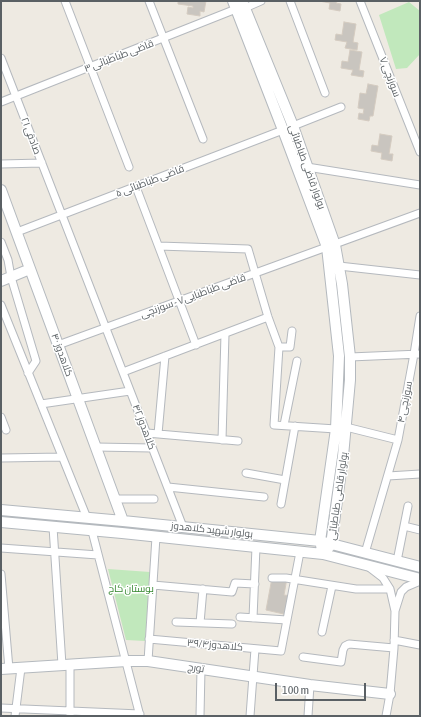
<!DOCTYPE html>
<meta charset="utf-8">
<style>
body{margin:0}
#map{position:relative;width:421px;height:717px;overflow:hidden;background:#eeeae2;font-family:"Asap Condensed",sans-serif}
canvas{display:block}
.frame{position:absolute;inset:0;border:2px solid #5a6064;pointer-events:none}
.scale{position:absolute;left:275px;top:683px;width:91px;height:18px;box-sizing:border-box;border:2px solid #5a6064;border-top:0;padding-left:5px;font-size:12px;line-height:14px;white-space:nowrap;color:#5a6064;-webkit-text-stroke:3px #fff;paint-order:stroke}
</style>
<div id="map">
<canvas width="421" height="717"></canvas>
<div class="frame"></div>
<div class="scale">100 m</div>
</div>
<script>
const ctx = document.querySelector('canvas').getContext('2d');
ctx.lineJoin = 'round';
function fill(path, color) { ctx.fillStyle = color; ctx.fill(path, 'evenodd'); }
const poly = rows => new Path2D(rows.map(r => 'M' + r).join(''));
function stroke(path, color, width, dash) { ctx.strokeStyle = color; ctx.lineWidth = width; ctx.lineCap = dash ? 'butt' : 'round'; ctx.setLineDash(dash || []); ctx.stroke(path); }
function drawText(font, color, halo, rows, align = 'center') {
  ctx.font = font + ' "Asap Condensed",Cairo,sans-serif'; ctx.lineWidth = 3; ctx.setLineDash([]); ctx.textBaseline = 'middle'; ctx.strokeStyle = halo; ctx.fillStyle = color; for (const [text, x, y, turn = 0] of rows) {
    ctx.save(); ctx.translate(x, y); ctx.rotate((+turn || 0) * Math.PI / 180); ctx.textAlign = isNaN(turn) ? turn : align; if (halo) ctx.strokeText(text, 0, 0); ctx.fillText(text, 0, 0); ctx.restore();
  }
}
fill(poly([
 [409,2,420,11,420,54,407,68,396,69,379,15],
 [108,569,150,572,145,641,126,640]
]), '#c1e8bc');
const building = poly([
 [178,1,206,1,204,12,200,11,200,16,187,14,188,7,193,8,193,6,178,4,178,1],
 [319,1,337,1,336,3,341,4,340,11,329,9,330,3,319,1],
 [344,22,356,24,353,42,358,43,357,50,345,48,347,42,335,40,336,34,342,35,344,22],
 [350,50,362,52,359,70,364,71,363,77,351,75,353,70,341,68,342,61,348,62,350,50],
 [368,84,378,86,373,116,370,116,369,121,358,119,359,113,363,114,364,109,358,108,360,93,366,94,368,84],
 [380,134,392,136,389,154,393,154,392,161,381,159,382,153,371,151,372,145,378,146,380,134],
 [272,578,287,578,284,595,292,596,288,615,266,610,272,578]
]);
fill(building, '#c9c5bf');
stroke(building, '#d4cbc0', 1);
const street = poly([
 [65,1,129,167],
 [149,1,203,139],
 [290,1,325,93],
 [360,1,420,152],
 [245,8,261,1],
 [1,58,183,527],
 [1,102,236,9],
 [293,126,341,107],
 [1,164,42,163],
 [307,167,420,185],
 [136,187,196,345],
 [17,232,283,130],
 [1,242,8,260,11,277,36,361,28,373],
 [159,246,248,249,268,317,279,347,274,425,336,429],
 [339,266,420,275],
 [1,305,87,518],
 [58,345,420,213],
 [279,347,290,347,292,331],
 [350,357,420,354],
 [123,372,268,317],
 [41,404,130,391],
 [1,417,6,430],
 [284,425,297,361],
 [346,427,398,440],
 [147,433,238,441],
 [158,434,165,356],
 [222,440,225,334],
 [96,447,152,448],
 [1,458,62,457],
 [246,473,285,480],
 [388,476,420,474],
 [168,487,264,497],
 [115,499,154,499],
 [281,504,295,426],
 [404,526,420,530],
 [53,527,62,665],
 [92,531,140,716],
 [1,548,98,555],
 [365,553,398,440,414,354,420,316],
 [397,561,408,506],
 [370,568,383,578,390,589,395,611],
 [1,574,9,669],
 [272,578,286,578,356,589,390,589],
 [153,585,232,592,235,583,255,584],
 [240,617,287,620],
 [253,618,256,547],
 [176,622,232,624],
 [200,623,203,589],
 [322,632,332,586],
 [149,639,281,651,300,552],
 [394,640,420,645],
 [303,657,341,662,343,650,345,646,349,644,394,648],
 [148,661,156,537],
 [1,708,140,714],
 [15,716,21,668],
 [70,716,70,665],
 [200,716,201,669],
 [250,716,255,649],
 [308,716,310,685],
 [386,716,390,694,394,648,395,611,401,592,406,587,420,581]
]);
const secondary = poly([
 [233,1,283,130,327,247,339,356,336,429,320,541,323,554],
 [242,1,293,126,335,245,342,284,350,357,350,380,343,456,331,545,323,554],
 [1,190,123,521],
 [1,281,30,269],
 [1,510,123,521,320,541,420,567],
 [1,522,122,533,323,554,420,579],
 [1,669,127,661,148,661,310,685,390,694]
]);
stroke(street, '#b5b9be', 9);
stroke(secondary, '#b4b9be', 12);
stroke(street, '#fff', 7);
stroke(secondary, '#fff', 10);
drawText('10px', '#5a6064', '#fff', [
 ["قاضی طباطبائی ۳",119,56,-21],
 ["سوزنچی ۷",390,77,69],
 ["صادقی ۲۱",31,136,69],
 ["بولوار قاضی طباطبائی",307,167,70],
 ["قاضی طباطبائی ۵",150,181,-21],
 ["قاضی طباطبایی۷ - سوزنچی",193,296,-20],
 ["کلاهدوز ۴۰",62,355,70],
 ["سوزنچی ۴",405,402,-79],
 ["کلاهدوز ۴۲",144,427,69],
 ["بولوار قاضی طباطبائی",338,496,-82],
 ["بولوار شهید کلاهدوز",212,530,6],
 ["کلاهدوز۳۹/۴",215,645,5],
 ["تورج",196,668,8]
]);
drawText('10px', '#34872e', '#fff', [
 ["بوستان کاج",131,589]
]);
</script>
